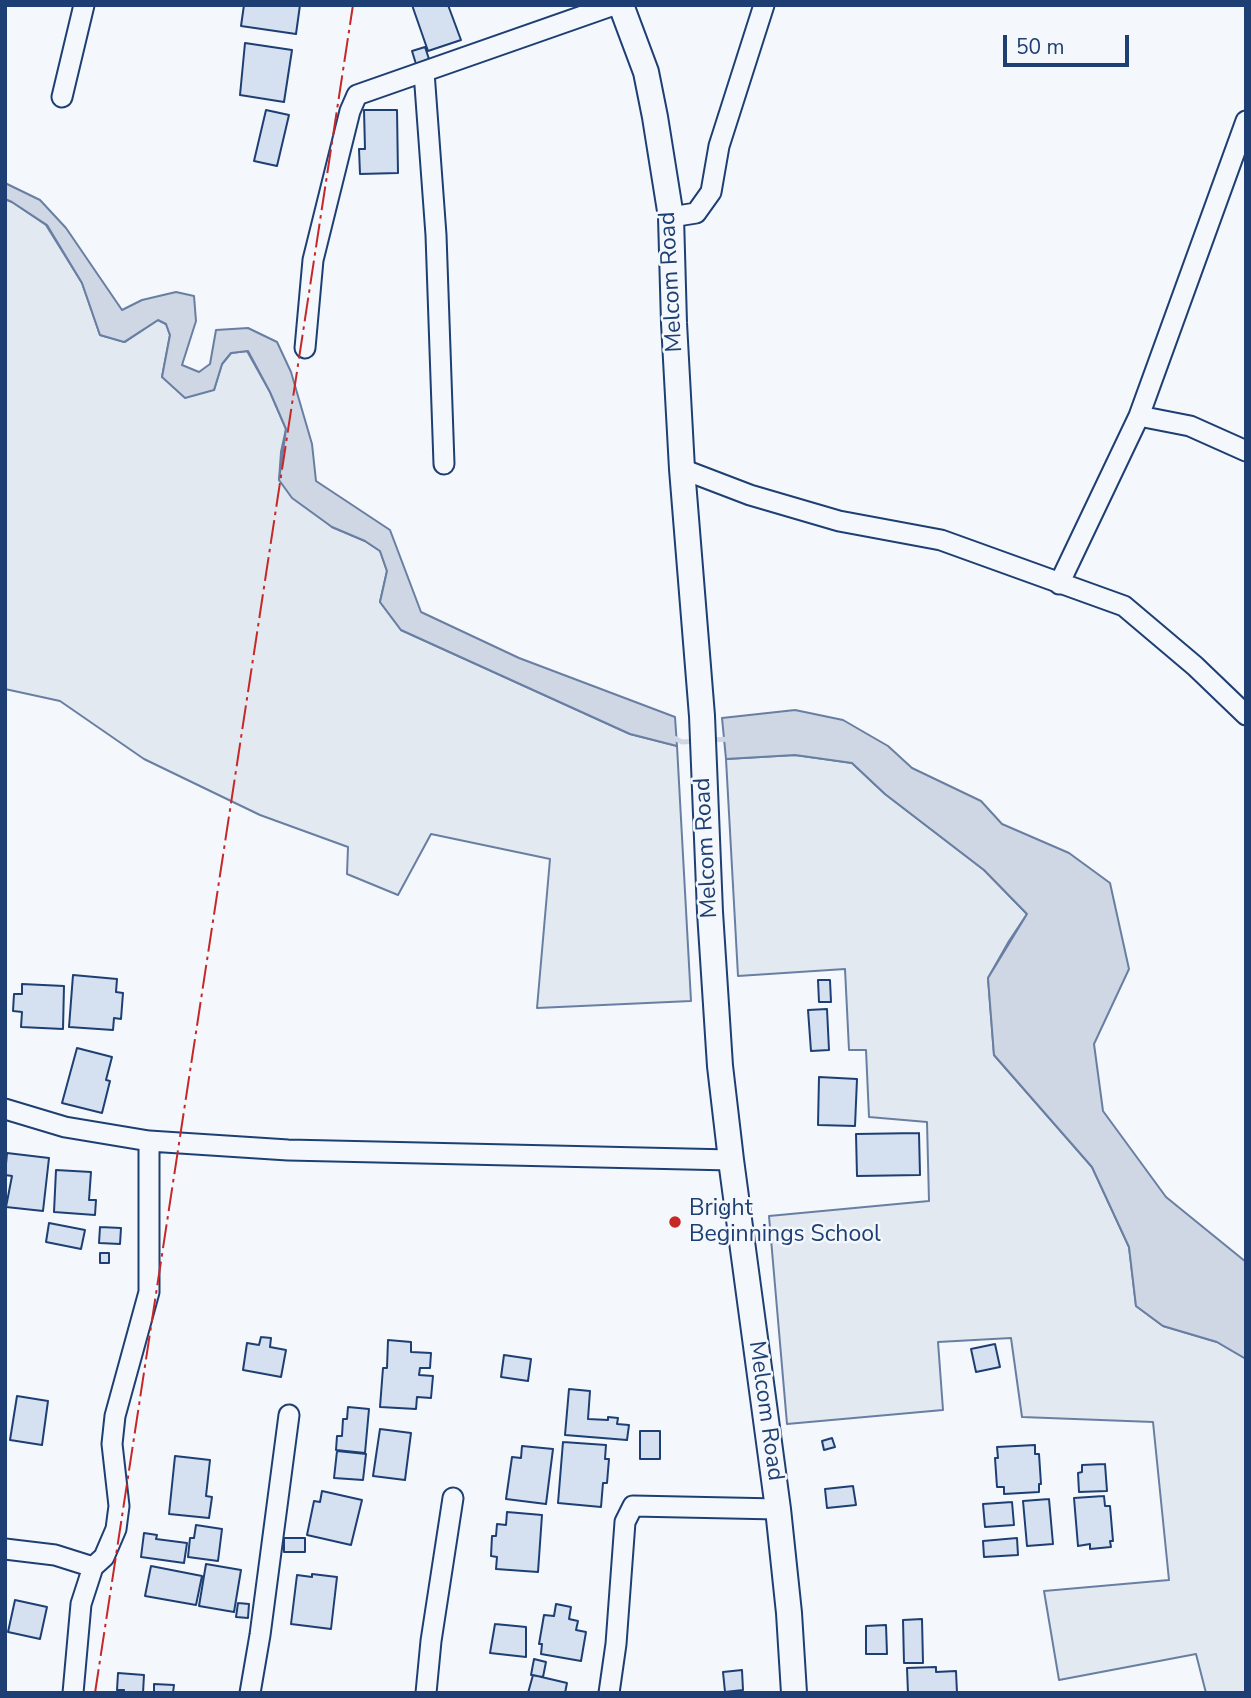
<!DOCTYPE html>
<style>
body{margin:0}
#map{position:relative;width:1251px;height:1698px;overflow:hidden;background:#f4f7fb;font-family:"Nunito Sans",sans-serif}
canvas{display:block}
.frame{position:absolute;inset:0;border:7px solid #1d3f73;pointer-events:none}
.scale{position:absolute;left:1003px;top:35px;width:126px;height:32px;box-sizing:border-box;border:4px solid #1d3f73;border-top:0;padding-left:9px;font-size:21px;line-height:24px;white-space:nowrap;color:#1d3f73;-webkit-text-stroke:5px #f4f7fb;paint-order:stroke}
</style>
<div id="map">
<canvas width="1251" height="1698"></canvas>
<div class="frame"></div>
<div class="scale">50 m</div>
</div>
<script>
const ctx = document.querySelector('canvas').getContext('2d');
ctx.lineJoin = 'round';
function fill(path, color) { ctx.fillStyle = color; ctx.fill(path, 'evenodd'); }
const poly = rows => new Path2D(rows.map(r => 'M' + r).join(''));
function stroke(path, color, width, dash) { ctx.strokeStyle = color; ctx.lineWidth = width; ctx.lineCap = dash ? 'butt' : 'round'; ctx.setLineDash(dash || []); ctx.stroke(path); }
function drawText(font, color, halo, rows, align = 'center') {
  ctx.font = font + ' "Nunito Sans",sans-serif'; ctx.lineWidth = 5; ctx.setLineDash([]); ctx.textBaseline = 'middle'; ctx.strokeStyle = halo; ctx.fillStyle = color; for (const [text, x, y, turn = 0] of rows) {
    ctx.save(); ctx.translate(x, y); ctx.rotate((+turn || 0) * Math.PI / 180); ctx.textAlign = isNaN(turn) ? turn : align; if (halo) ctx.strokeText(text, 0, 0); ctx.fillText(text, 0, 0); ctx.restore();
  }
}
const green = poly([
 [5,199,12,202,46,225,82,283,100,335,125,342,158,320,166,324,170,335,162,377,214,390,222,364,231,353,247,351,270,392,286,429,281,452,279,480,332,527,365,541,380,551,387,571,380,602,401,630,630,734,677,746,691,1001,537,1008,550,859,431,834,398,895,347,874,348,847,260,815,144,759,60,701,5,689,5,199],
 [795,755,852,763,885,794,984,870,1027,914,1009,941,988,978,994,1055,1092,1167,1129,1247,1136,1306,1163,1326,1217,1342,1246,1359,1246,1693,1206,1693,1196,1654,1059,1680,1044,1591,1169,1580,1153,1422,1022,1417,1011,1338,938,1342,943,1410,787,1424,769,1216,929,1201,927,1122,869,1117,866,1050,849,1050,845,969,738,976,726,759,795,755]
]);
fill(green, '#e3e9f0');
stroke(green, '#687fa3', 2);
const water = poly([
 [5,183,40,200,66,228,122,310,142,300,176,292,194,296,196,321,182,365,199,372,210,364,216,330,248,328,277,342,291,372,312,444,316,481,390,530,421,612,519,658,675,717,677,746,630,734,401,630,380,602,387,571,380,551,365,541,332,527,292,498,279,480,286,429,270,392,248,351,231,353,222,364,214,390,185,398,162,377,170,335,166,324,158,320,124,342,100,335,82,283,47,225,12,202,5,199,5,183],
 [795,710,843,720,888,746,912,768,981,801,1002,824,1069,853,1110,883,1129,969,1094,1044,1103,1111,1166,1197,1246,1262,1246,1359,1217,1342,1163,1326,1136,1306,1129,1247,1092,1167,994,1055,988,978,1027,914,984,870,885,794,852,763,795,755,726,759,722,718,795,710]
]);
fill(water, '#cfd7e4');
stroke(water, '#687fa3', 2);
stroke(poly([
 [672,737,682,742,696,741],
 [710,740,731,739]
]), '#cfd7e4', 5);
const building = poly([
 [244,5,300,5,296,34,241,26,244,5],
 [412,5,448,5,461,40,428,51,412,5],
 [245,43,292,50,284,102,240,95,245,43],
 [425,47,429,59,416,64,412,51,425,47],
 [266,110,289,115,277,166,254,161,266,110],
 [364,110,397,110,398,173,360,174,359,149,365,149,364,110],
 [73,975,117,979,116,992,123,993,121,1019,114,1018,113,1030,69,1027,73,975],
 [818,980,830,980,831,1002,819,1002,818,980],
 [22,984,64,986,63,1029,21,1027,22,1012,13,1011,14,994,22,994,22,984],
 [827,1009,829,1050,811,1051,808,1010,827,1009],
 [77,1048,112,1057,106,1080,110,1081,102,1113,62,1103,77,1048],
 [819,1077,857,1079,855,1126,818,1125,819,1077],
 [919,1133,920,1175,857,1176,856,1134,919,1133],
 [7,1153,49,1158,43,1211,6,1207,12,1176,5,1175,7,1153],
 [56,1170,91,1172,89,1200,96,1200,95,1215,54,1212,56,1170],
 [49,1223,85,1230,81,1249,46,1242,49,1223],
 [100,1227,121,1228,120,1244,99,1243,100,1227],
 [100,1253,109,1253,109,1263,100,1263,100,1253],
 [261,1337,271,1338,270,1347,286,1350,281,1377,243,1370,247,1343,259,1345,261,1337],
 [388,1340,411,1342,411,1352,431,1353,430,1368,420,1368,419,1375,433,1376,431,1398,417,1397,416,1409,380,1407,383,1368,387,1368,388,1340],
 [995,1344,1000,1367,976,1372,971,1349,995,1344],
 [504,1355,531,1359,528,1381,501,1377,504,1355],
 [569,1389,590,1391,588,1419,608,1420,608,1417,618,1418,617,1424,629,1425,627,1440,565,1435,569,1389],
 [17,1396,48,1401,42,1445,10,1440,17,1396],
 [348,1407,369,1409,365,1453,336,1450,337,1436,342,1436,343,1419,347,1419,348,1407],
 [380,1429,411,1433,405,1480,373,1476,380,1429],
 [640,1431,660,1431,660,1459,640,1459,640,1431],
 [832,1438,835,1447,824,1450,822,1441,832,1438],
 [563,1442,606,1445,605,1459,609,1459,607,1483,603,1483,601,1507,558,1503,563,1442],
 [1035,1445,1035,1454,1039,1454,1041,1484,1039,1484,1039,1492,1004,1494,1004,1487,997,1487,995,1458,998,1458,997,1447,1035,1445],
 [522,1446,553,1449,546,1504,506,1499,512,1457,521,1458,522,1446],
 [337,1451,366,1454,363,1480,334,1478,337,1451],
 [175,1456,210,1460,206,1496,212,1497,209,1518,169,1514,175,1456],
 [1105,1464,1107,1491,1079,1492,1078,1473,1082,1472,1082,1465,1105,1464],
 [853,1486,856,1505,827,1508,825,1489,853,1486],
 [322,1491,362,1500,351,1545,307,1535,314,1501,320,1502,322,1491],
 [1104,1496,1105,1506,1110,1506,1113,1541,1110,1541,1111,1547,1090,1549,1090,1544,1078,1546,1074,1498,1104,1496],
 [1049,1499,1053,1544,1027,1546,1023,1501,1049,1499],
 [1012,1502,1014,1525,985,1527,983,1504,1012,1502],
 [507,1512,542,1515,538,1572,496,1569,497,1557,491,1556,492,1536,496,1536,497,1524,506,1525,507,1512],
 [196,1525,222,1529,218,1561,188,1557,190,1538,194,1538,196,1525],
 [144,1533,157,1535,156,1539,187,1543,184,1563,141,1557,144,1533],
 [284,1538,305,1538,305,1552,284,1552,284,1538],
 [1017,1538,1018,1555,984,1557,983,1541,1017,1538],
 [206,1564,241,1570,234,1612,199,1606,206,1564],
 [151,1566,202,1576,196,1605,145,1596,151,1566],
 [312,1574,337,1577,331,1629,291,1624,297,1575,312,1577,312,1574],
 [15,1600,47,1607,40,1639,8,1632,15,1600],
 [238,1603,249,1604,248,1618,236,1617,238,1603],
 [556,1604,571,1607,569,1619,578,1621,576,1630,586,1632,581,1661,541,1654,542,1644,539,1644,544,1615,554,1616,556,1604],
 [922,1619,923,1663,904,1663,903,1620,922,1619],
 [495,1624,526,1627,526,1657,490,1653,495,1624],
 [886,1625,887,1654,866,1654,866,1626,886,1625],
 [534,1659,546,1662,543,1677,531,1675,534,1659],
 [936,1667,936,1672,956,1671,957,1693,908,1693,907,1668,936,1667],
 [742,1670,743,1690,725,1692,723,1672,742,1670],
 [118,1673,144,1675,143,1693,124,1693,124,1690,117,1690,118,1673],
 [533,1675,567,1683,565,1693,528,1693,533,1675],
 [154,1684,174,1685,173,1693,154,1693,154,1684]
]);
fill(building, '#d5e0f0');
stroke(building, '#1d3f73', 2);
const minor = poly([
 [424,72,436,235,444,464],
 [62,97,84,5],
 [671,217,696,213,711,192,719,146,764,5],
 [305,348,313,260,350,111,357,95,614,5],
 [1139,416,1190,426,1246,451],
 [682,469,750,495,839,521,941,540,1124,606,1195,666,1246,715],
 [1059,584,1139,416,1246,121],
 [5,1109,65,1127,149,1141,288,1150,731,1160],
 [5,1549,55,1555,93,1567],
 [73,1693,81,1604,93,1567,104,1557,116,1529,119,1506,112,1444,115,1416,149,1292,149,1141],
 [250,1693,260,1635,289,1415],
 [426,1693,431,1641,453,1498],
 [609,1693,616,1644,625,1522,633,1506,778,1509]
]);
const major = poly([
 [621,5,646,72,655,117,671,217,674,323,682,469,702,716,710,912,720,1066,731,1160,778,1509,789,1613,794,1693]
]);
stroke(minor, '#1d3f73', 23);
stroke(major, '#1d3f73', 28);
stroke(minor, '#f4f7fb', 19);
stroke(major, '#f4f7fb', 24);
stroke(poly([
 [95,1693,353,5]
]), '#c62828', 2, [24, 5, 3.5, 5]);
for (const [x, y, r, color] of [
 [675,1222,7,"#c62828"]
]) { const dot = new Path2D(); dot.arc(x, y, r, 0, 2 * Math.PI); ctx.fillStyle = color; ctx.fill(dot); stroke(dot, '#f4f7fb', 2.5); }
drawText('23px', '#1d3f73', '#f4f7fb', [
 ["Melcom Road",672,282,-93],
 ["Melcom Road",707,848,-93],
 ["Melcom Road",765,1411,82]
]);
drawText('23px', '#1d3f73', '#f4f7fb', [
 ["Bright",689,1209],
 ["Beginnings School",689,1235]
], 'left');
</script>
